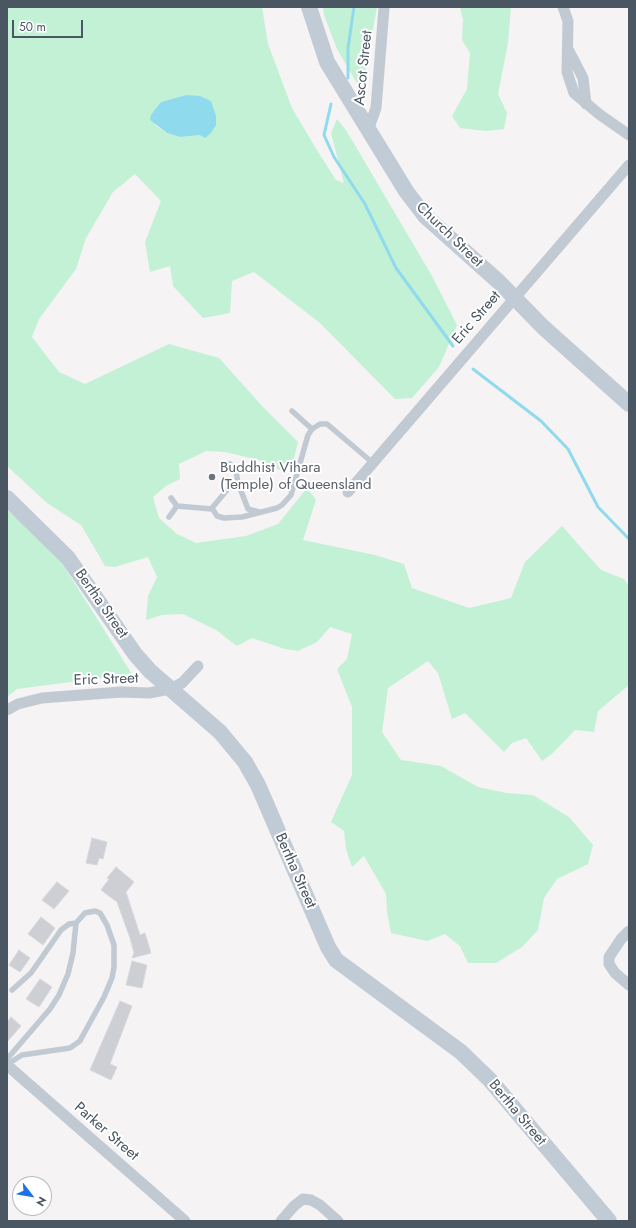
<!DOCTYPE html>
<style>
body{margin:0}
#map{position:relative;width:636px;height:1228px;overflow:hidden;background:#f5f3f3;font-family:Jost,sans-serif}
canvas{display:block}
.frame{position:absolute;inset:0;border:8px solid #4a5661;pointer-events:none}
.north{position:absolute;left:12px;top:1176px;width:40px;height:40px;box-sizing:border-box;background:#fff;border:1px solid #b7bbc0;border-radius:50%;rotate:121deg;font-size:11px;font-weight:700;line-height:16px;text-align:center;color:#4a5661}
.north::after{content:'';display:block;margin:auto;width:14px;height:18px;background:#1a73e8;clip-path:polygon(50% 0,100% 100%,50% 72%,0 100%)}
.scale{position:absolute;left:12px;top:20px;width:71px;height:18px;box-sizing:border-box;border:2px solid #4a5661;border-top:0;padding-left:5px;font-size:12px;line-height:14px;white-space:nowrap;color:#4a5661;-webkit-text-stroke:3px #fff;paint-order:stroke}
</style>
<div id="map">
<canvas width="636" height="1228"></canvas>
<div class="frame"></div>
<div class="north">N</div>
<div class="scale">50 m</div>
</div>
<script>
const ctx = document.querySelector('canvas').getContext('2d');
ctx.lineJoin = 'round';
function fill(path, color) { ctx.fillStyle = color; ctx.fill(path, 'evenodd'); }
const poly = rows => new Path2D(rows.map(r => 'M' + r).join(''));
function stroke(path, color, width, dash) { ctx.strokeStyle = color; ctx.lineWidth = width; ctx.lineCap = dash ? 'butt' : 'round'; ctx.setLineDash(dash || []); ctx.stroke(path); }
function drawText(font, color, halo, rows, align = 'center') {
  ctx.font = font + ' Jost,sans-serif'; ctx.lineWidth = 4; ctx.setLineDash([]); ctx.textBaseline = 'middle'; ctx.strokeStyle = halo; ctx.fillStyle = color; for (const [text, x, y, turn = 0] of rows) {
    ctx.save(); ctx.translate(x, y); ctx.rotate((+turn || 0) * Math.PI / 180); ctx.textAlign = isNaN(turn) ? turn : align; if (halo) ctx.strokeText(text, 0, 0); ctx.fillText(text, 0, 0); ctx.restore();
  }
}
fill(poly([
 [7,7,262,7,268,44,292,108,315,147,336,180,344,183,331,133,337,119,346,130,432,276,457,325,439,367,412,398,395,399,320,323,254,272,232,281,230,313,203,318,173,286,170,266,150,272,145,242,161,201,135,174,113,192,86,238,76,269,39,319,32,337,59,372,85,384,169,344,219,358,262,406,298,442,293,462,280,470,259,460,225,452,206,451,179,464,180,479,166,486,153,497,159,518,177,534,196,543,246,536,278,524,307,488,316,500,303,540,375,555,404,564,412,588,469,608,511,598,525,562,562,526,601,570,624,579,629,587,629,685,598,711,594,732,575,730,553,753,542,761,526,738,512,743,504,752,465,713,452,719,438,673,428,661,388,688,382,732,401,760,441,766,478,787,506,793,533,795,569,817,593,845,588,864,557,879,544,898,538,930,522,947,496,963,468,963,460,946,445,934,427,941,391,933,387,912,386,894,364,856,352,867,346,849,344,831,331,822,352,775,352,707,337,669,347,659,352,634,330,627,317,642,298,651,285,649,252,638,237,646,216,630,183,614,162,615,146,620,148,596,157,577,148,557,115,567,105,566,81,525,47,503,7,466],
 [186,95,200,135,180,137,167,133,155,125,161,102],
 [323,7,377,7,364,79,362,84,358,85,337,49,324,15],
 [460,7,511,7,508,43,498,94,507,113,504,129,486,131,460,128,452,116,467,89,470,53,462,40,463,20],
 [7,510,53,549,132,674,17,689,7,697]
]), '#c3f1d5');
fill(poly([
 [186,95,200,96,211,101,216,116,216,125,211,133,205,138,200,135,180,137,167,133,150,120,151,115,161,102]
]), '#90daee');
stroke(poly([
 [348,78,348,48,354,7],
 [331,104,324,135,334,157,365,204,396,268,453,346],
 [473,369,541,421,568,449,598,507,629,539]
]), '#90daee', 3);
const building = poly([
 [92,838,107,842,103,859,99,858,97,865,86,863,92,838],
 [116,867,134,882,126,892,140,935,145,933,151,953,132,958,134,953,130,938,117,902,101,890,109,879,107,878,116,867],
 [57,882,69,891,54,909,42,900,57,882],
 [41,917,55,928,43,945,28,934,41,917],
 [19,950,30,958,20,972,9,965,19,950],
 [132,961,147,965,142,988,126,985,132,961],
 [40,979,52,987,39,1007,26,999,40,979],
 [120,1001,132,1006,110,1064,117,1067,111,1080,90,1070,120,1001],
 [11,1017,21,1026,7,1042,7,1022,11,1017]
]);
fill(building, '#cdcfd5');
stroke(building, '#d7d9de', 1);
stroke(poly([
 [292,411,312,429],
 [230,464,236,471,238,483],
 [177,506,212,509],
 [259,512,248,509,238,483,232,484,212,508,217,516,224,518,242,517,277,508,282,505,291,495,308,435,312,429,320,424,327,424,373,463],
 [169,517,177,506,171,498],
 [12,990,31,973,61,930,69,924,76,923],
 [7,1059,50,1009,59,995,68,974,73,953,76,923,85,913,95,911,100,913,107,925,114,945,114,967,112,978,104,997,82,1037,80,1041,70,1048,22,1055,11,1062,9,1067]
]), '#c1cad2', 5.5);
stroke(poly([
 [563,7,568,21,567,72,574,93,599,114,629,135],
 [569,51,583,78,586,104],
 [368,130,376,108,384,8],
 [348,492,629,165],
 [7,710,18,704,42,698,121,692,149,693,170,689,182,683,198,666],
 [629,931,621,939,609,957,609,964,615,973,629,985],
 [7,1065,185,1221],
 [281,1221,294,1206,303,1199,311,1200,320,1205,338,1221]
]), '#c1cad2', 11);
stroke(poly([
 [309,7,327,62,406,191,425,216,499,282,543,327,629,404],
 [7,498,68,558,135,654,150,671,220,732,245,762,258,785,328,947,336,960,461,1052,490,1080,609,1221]
]), '#c1cbd6', 16);
for (const [x, y, r, color] of [
 [212,477,4,"#6b7280"]
]) { const dot = new Path2D(); dot.arc(x, y, r, 0, 2 * Math.PI); ctx.fillStyle = color; ctx.fill(dot); stroke(dot, '#fff', 1.5); }
drawText('15px', '#4a5661', '#fff', [
 ["Ascot Street",364,68,-84],
 ["Church Street",449,235,44],
 ["Eric Street",477,318,-49],
 ["Bertha Street",101,604,55],
 ["Eric Street",106,680,-2],
 ["Bertha Street",295,871,66],
 ["Bertha Street",517,1113,50],
 ["Parker Street",106,1132,41]
]);
drawText('15px', '#5b616d', '#fff', [
 ["Buddhist Vihara",220,468],
 ["(Temple) of Queensland",220,485]
], 'left');
</script>
